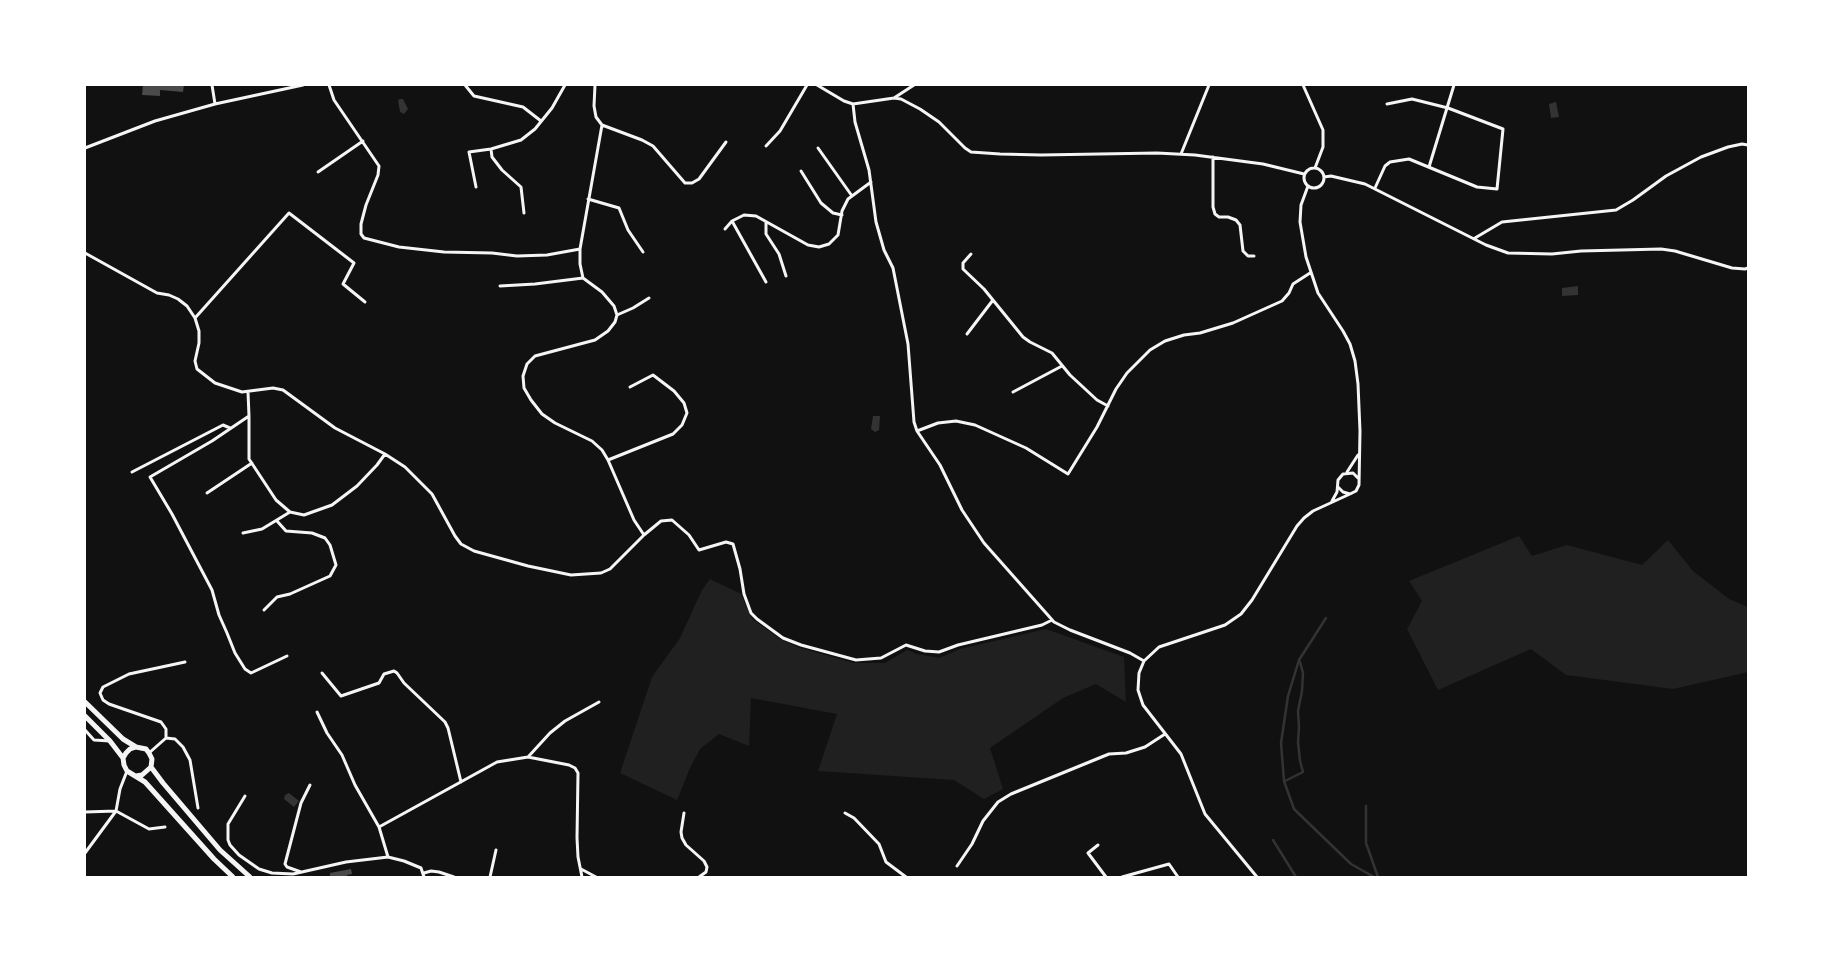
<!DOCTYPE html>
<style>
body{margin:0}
#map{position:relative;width:1833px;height:962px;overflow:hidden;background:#111;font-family:Rubik,sans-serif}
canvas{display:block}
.frame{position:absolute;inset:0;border:86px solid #fff;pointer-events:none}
</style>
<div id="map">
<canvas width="1833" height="962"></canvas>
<div class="frame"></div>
</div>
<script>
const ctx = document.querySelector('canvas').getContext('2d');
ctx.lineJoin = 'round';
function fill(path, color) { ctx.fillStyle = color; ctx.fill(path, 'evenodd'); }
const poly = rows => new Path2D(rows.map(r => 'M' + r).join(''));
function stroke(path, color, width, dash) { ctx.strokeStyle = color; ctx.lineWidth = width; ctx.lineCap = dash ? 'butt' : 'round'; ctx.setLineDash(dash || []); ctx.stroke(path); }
fill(poly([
 [1519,536,1532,556,1567,545,1642,565,1668,540,1693,571,1729,599,1748,607,1748,672,1673,689,1566,675,1531,649,1438,690,1407,629,1422,601,1409,581],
 [710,579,741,594,752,619,780,639,800,648,854,663,885,663,907,650,917,654,939,658,960,649,1046,629,1124,657,1126,702,1096,684,1063,698,990,748,1003,789,984,799,954,780,818,771,837,714,751,698,749,746,719,734,700,749,690,768,677,800,620,773,652,677,680,638,702,590]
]), '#202020');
fill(poly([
 [400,99,403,99,408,109,404,114,400,112,398,100],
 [1556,102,1559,117,1551,118,1549,104],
 [1578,286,1578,295,1562,296,1562,288],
 [873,416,880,416,879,430,875,432,871,429],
 [289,793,299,801,294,807,284,799,285,795]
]), '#333');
stroke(poly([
 [1326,618,1299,660,1288,696,1281,743,1284,781,1294,809,1351,864,1374,877],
 [1285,781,1303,772,1300,761,1298,742,1299,727,1298,711,1302,691,1303,673,1300,662],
 [1366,806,1366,843,1378,877],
 [1273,840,1296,877]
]), '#333', 2.5);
fill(poly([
 [143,85,184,85,183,92,160,90,160,96,142,95],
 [351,869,352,874,347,875,347,877,330,877,330,873]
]), '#4a4a4a');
stroke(poly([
 [212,85,215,104],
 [329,85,334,100,379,166,378,175,366,205,361,224,361,234,364,238,399,247,444,252,492,253,517,256,547,255,580,249],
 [465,85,474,96,523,107,541,121],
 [595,85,594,106,596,117,602,125,580,249,580,264,583,278,602,292,614,306,617,315,615,322,608,331,595,340,535,356,527,364,523,376,524,388,531,400,542,414,555,423,592,441,602,450,608,460,634,520,644,535],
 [817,85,844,101,853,104,894,98,901,99,920,109,939,122,965,148,971,152,1000,154,1041,155,1157,153,1195,155,1263,164,1304,174],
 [1303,85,1323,130,1323,147,1315,168],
 [894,98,914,85],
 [853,104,855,122,869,170,876,222,884,250,893,268,908,344,914,422,917,431,940,465,962,510,984,543,1054,622,1070,630,1130,653,1144,661],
 [602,125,642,140,653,146,685,183,692,183,699,179,726,142],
 [766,146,780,131,807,85],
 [85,148,155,121,215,104,303,85],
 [818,148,852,196],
 [491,149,492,157,502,170,521,187,524,213],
 [1181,154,1209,85],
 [1213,157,1213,207,1215,214,1219,217,1228,217,1236,220,1240,225,1243,251,1248,256,1254,256],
 [1429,167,1454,85],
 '1304 178a10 10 0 1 1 20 0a10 10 0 1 1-20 0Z',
 [801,171,821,203,833,213,842,215],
 [318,172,363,141],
 [1324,177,1331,176,1365,184,1486,245,1508,253,1552,254,1581,251,1661,249,1675,251,1732,268,1745,269,1748,268],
 [1308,186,1301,205,1300,222,1306,257,1318,293,1343,331,1350,344,1355,361,1358,384,1360,431,1359,485,1356,491,1350,494,1343,492,1338,487],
 [476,187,469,152,491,149,521,140,535,129,552,108,565,85],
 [1375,188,1385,166,1390,162,1409,159,1477,187,1497,189,1503,129,1448,108,1412,99,1387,104],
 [588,199,619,208,628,230,643,252],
 [732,221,766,282],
 [766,222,766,234,779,254,786,276],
 [725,229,732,221,744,215,756,216,808,245,819,247,829,244,838,235,842,211,848,199,871,182],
 [1475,238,1502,222,1616,210,1633,200,1666,176,1701,157,1728,147,1742,144,1748,145],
 [85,253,157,293,169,295,178,299,187,306,195,318,199,331,199,343,195,361,197,369,215,383,242,392,273,388,283,390,335,428,385,454,405,467,432,494,455,536,461,544,474,551,528,566,571,575,601,573,610,569,644,535,661,521,672,520,689,535,699,550,726,542,733,544,740,569,744,594,751,613,757,619,783,638,801,645,856,660,881,658,906,645,925,651,939,652,958,645,1042,625,1052,620],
 [971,254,963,263,963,269,984,289,1023,337,1030,342,1052,353,1070,375,1097,400,1108,406],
 [500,286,535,284,583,278],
 [617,315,633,308,649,298],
 [195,318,289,213,354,263,343,284,365,302],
 [967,334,993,300],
 [248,392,249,416,212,441,150,477,172,514,212,590,219,615,227,633,235,653,245,669,251,673,287,656],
 [1013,392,1062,366],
 [249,417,249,459,276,500,290,512,304,515,332,505,357,486,377,465,385,454],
 [917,431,938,423,956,421,975,425,1026,448,1068,474,1097,427,1116,389,1127,373,1150,350,1165,341,1184,335,1200,333,1233,323,1282,301,1289,293,1293,284,1310,273],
 [608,460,673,434,682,425,687,413,684,403,674,391,653,375,630,387],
 [132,472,223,425,230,428],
 [1347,472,1358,455],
 [207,493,252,463],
 [1332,501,1337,492,1338,480,1343,474,1353,473,1358,478],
 [243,533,262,529,290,512],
 [264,610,277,597,290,594,330,576,336,565,330,545,325,538,312,533,286,531,277,521],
 [322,673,341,696,379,683,384,674,394,671,397,673,404,683,445,722,448,728,461,782],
 [317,712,327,733,342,755,355,785,379,827,388,857],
 [85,730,94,740,110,741],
 [166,738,175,739,183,747,190,760,198,808],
 [149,753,166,738,166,729,161,722,109,704,103,700,100,693,103,687,129,674,185,662],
 [528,757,569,765,575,768,578,773,577,838,578,857,582,877],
 [245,796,228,824,228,840,230,845,239,855,259,869,272,873,293,874,346,862,388,857,404,861,421,868,424,877],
 [85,812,116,811,149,829,165,827],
 [684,813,681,832,682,838,686,845,704,861,707,867,706,872,699,877],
 [845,813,854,818,879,844,886,862,906,877],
 [379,827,497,762,528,757,550,733,565,721,599,702],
 [1098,845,1088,853,1106,877],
 [85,853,116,811,120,789,127,771],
 [957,866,972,844,983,821,998,802,1011,794,1109,754,1126,753,1145,747,1165,734],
 [581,869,596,877],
 [301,872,287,867,285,864,301,803,310,785],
 [424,873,431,871,439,872,454,877],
 [490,877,496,850],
 [1122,877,1169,864,1178,877],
 [1257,877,1205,814,1181,754,1143,705,1138,690,1139,673,1144,661,1159,647,1225,625,1241,614,1252,600,1297,526,1304,518,1313,511,1350,494]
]), '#f5f5f5', 3);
stroke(poly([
 [85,702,123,739,136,747,146,749,149,753,152,759,151,767,142,775,136,776],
 [85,716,110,741,123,758],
 [136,747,130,749,126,753,123,758,124,765,127,771,145,782,214,859,233,877],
 [151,767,163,783,220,850,250,877]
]), '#f5f5f5', 5);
</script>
